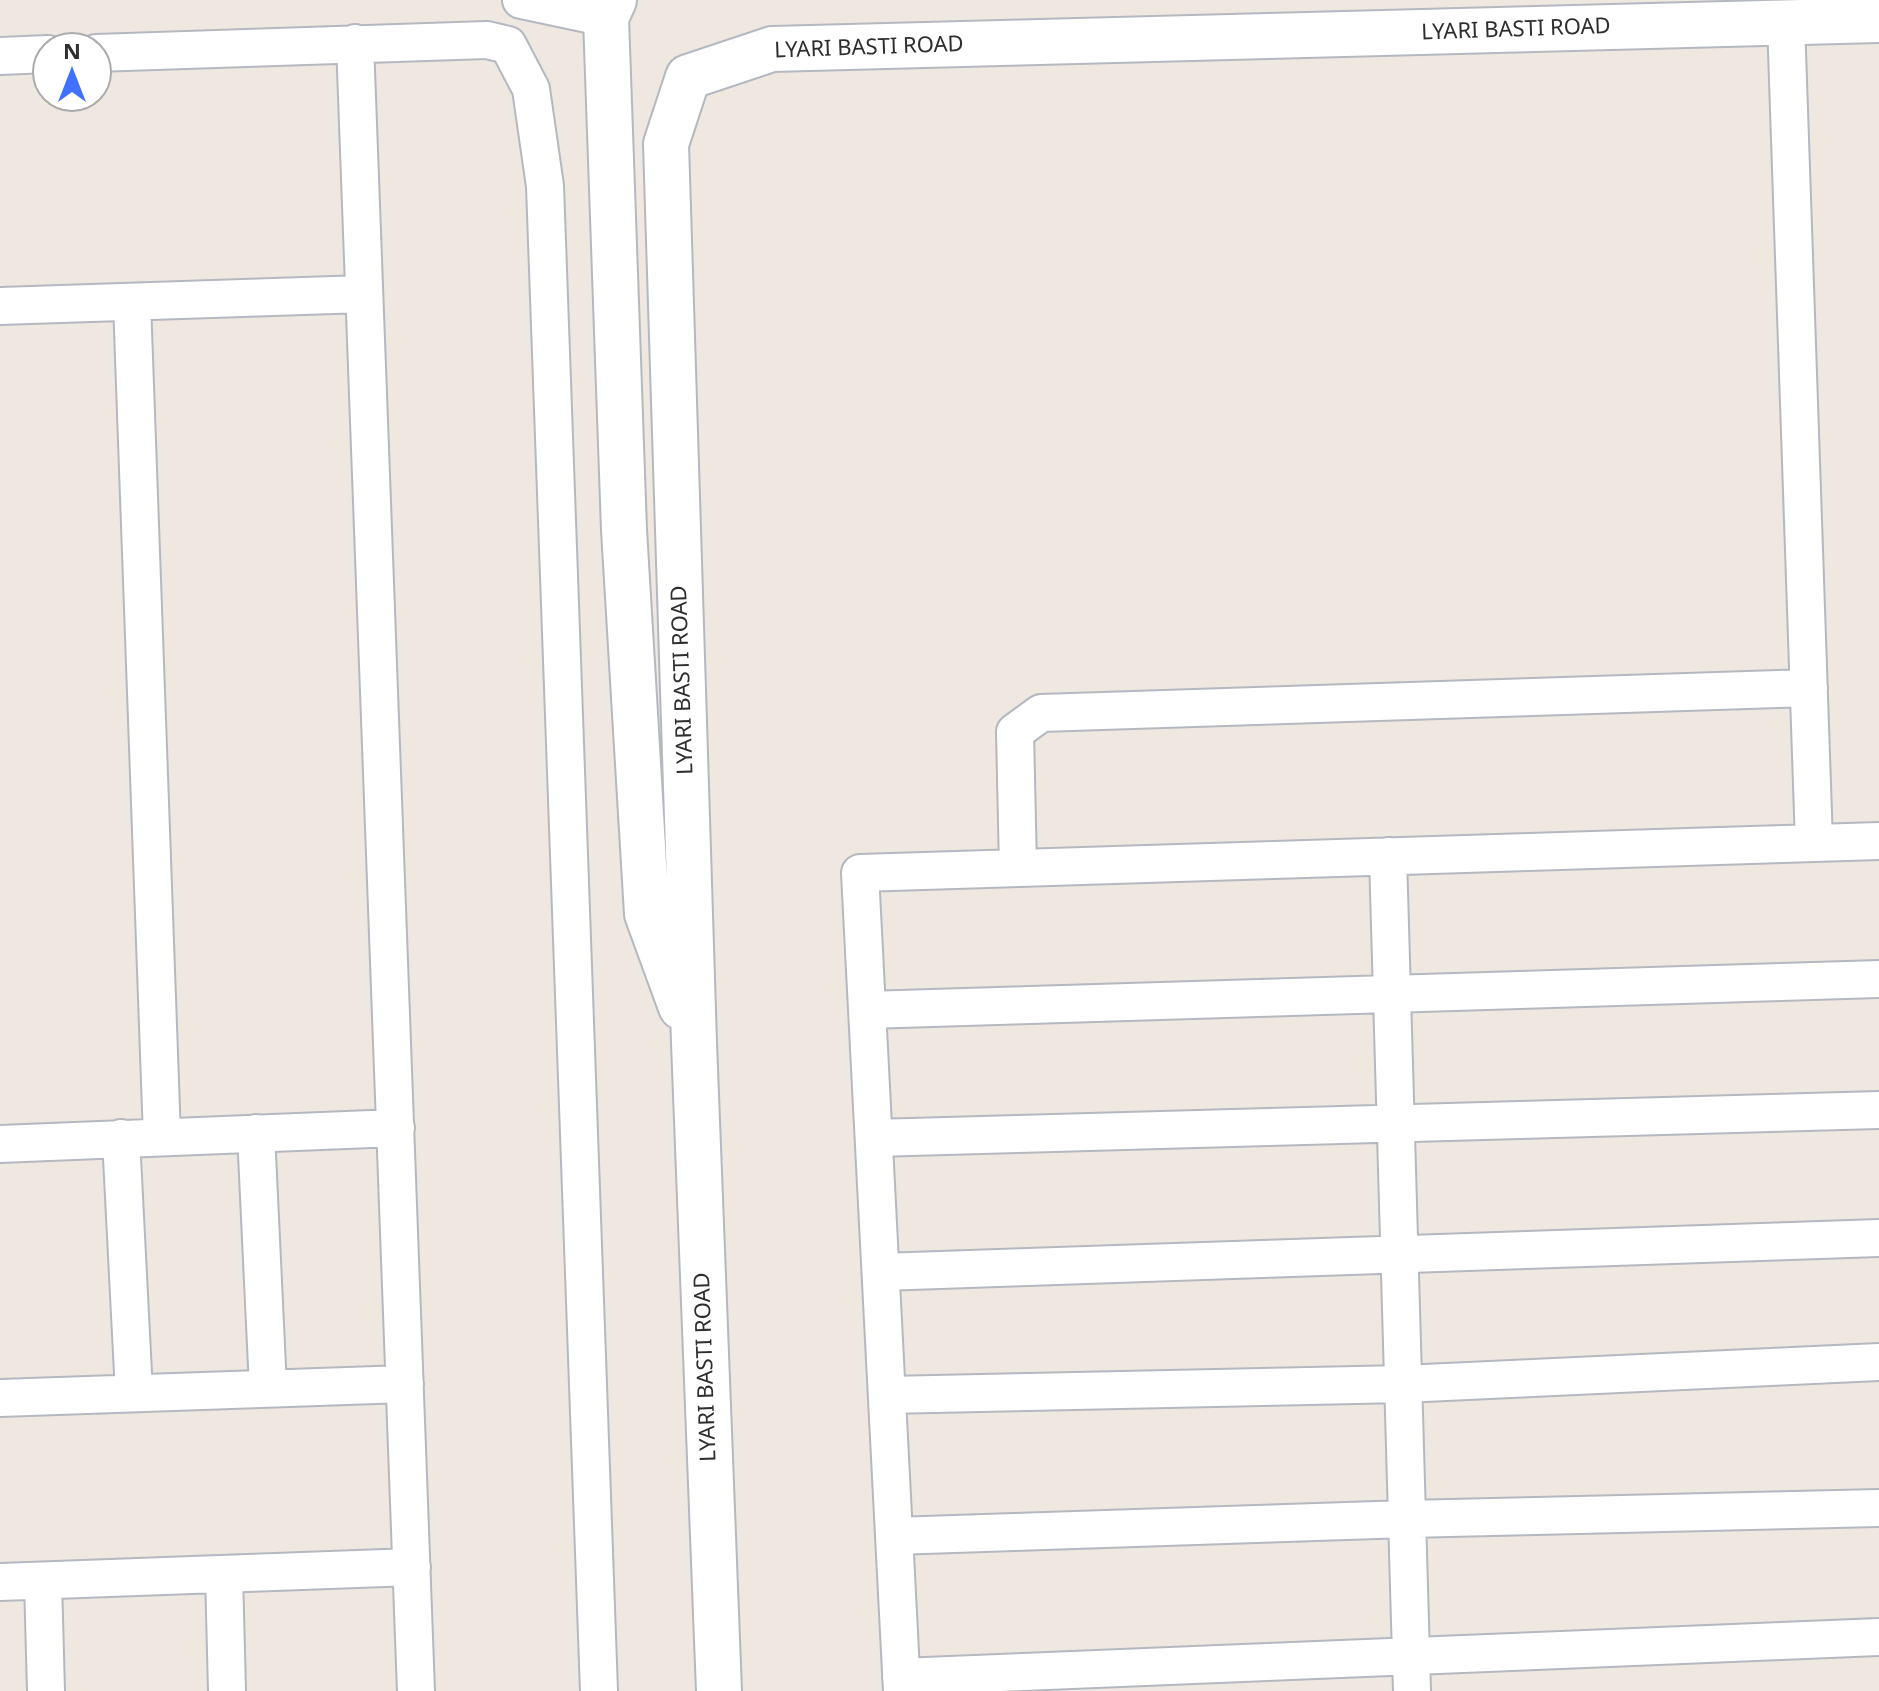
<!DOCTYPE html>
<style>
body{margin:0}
#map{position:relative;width:1879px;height:1691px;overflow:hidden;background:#efe8e1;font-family:"Noto Sans",sans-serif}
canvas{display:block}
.north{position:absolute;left:32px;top:32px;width:80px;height:80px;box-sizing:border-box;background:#fff;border:2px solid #ababab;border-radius:50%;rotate:0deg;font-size:22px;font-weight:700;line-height:32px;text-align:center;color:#2e2e2e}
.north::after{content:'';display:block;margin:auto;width:28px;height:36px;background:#3f71fe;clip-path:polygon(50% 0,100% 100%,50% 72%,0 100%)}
</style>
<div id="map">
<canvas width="1879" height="1691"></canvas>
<div class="north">N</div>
</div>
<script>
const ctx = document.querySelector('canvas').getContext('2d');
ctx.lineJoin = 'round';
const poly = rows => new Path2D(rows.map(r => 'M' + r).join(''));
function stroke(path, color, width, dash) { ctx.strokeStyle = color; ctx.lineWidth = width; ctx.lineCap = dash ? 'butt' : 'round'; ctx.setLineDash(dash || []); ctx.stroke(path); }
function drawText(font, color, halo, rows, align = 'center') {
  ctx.font = font + ' "Noto Sans",sans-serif'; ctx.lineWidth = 6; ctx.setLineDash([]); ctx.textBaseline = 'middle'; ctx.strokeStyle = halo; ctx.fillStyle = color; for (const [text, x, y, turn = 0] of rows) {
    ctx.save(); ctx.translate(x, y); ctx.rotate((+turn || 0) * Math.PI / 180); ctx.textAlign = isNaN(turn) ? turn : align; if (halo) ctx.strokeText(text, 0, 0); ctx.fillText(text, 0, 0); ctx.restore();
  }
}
const minor = poly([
 [521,0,606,18],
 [1786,22,1814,843],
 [355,43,416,1691],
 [96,53,487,40,508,45,531,89,545,186,599,1691],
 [0,56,48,54],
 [132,302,162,1137],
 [0,306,364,294],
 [1388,856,1412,1691],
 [1018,868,1015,732,1041,713,1809,688],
 [867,1010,1879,979],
 [256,1133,268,1388],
 [121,1138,134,1393],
 [874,1138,1879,1110],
 [0,1144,396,1128],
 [881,1272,1879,1238],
 [887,1395,1403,1384,1879,1362],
 [0,1398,405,1384],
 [894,1536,1407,1519,1879,1508],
 [224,1574,227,1691],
 [43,1581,46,1691],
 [0,1582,412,1567],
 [901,1677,1879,1637],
 [902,1691,860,873,1879,841]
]);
const secondary = poly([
 [614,0,606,18,624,530,647,914,681,1007],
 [719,1691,694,1043,666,144,688,77,772,49,1879,20]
]);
stroke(minor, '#b4b8c1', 40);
stroke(secondary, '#b4b8c1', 48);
stroke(minor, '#fff', 36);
stroke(secondary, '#fff', 44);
drawText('22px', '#2e2e2e', '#fff', [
 ["LYARI BASTI ROAD",1516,30,-2],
 ["LYARI BASTI ROAD",869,48,-2],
 ["LYARI BASTI ROAD",683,680,-92],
 ["LYARI BASTI ROAD",706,1367,-92]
]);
</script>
